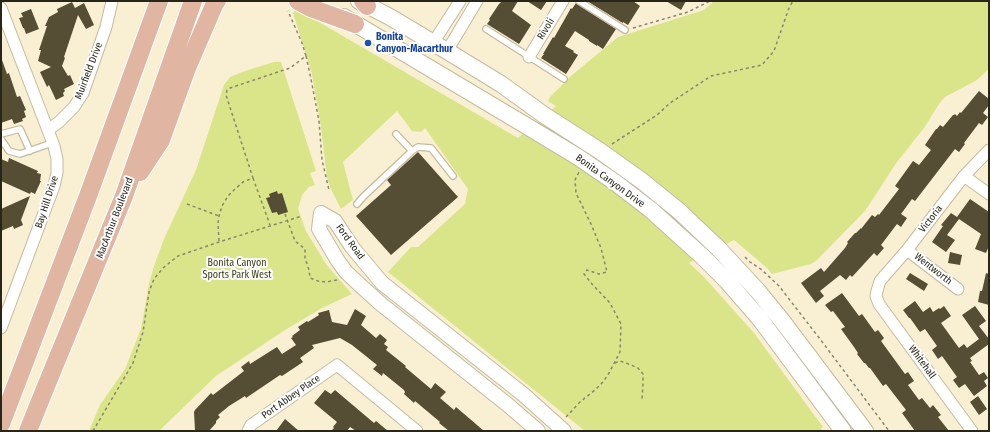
<!DOCTYPE html>
<style>
body{margin:0}
#map{position:relative;width:990px;height:432px;overflow:hidden;background:#f9f0d3;font-family:"Fira Sans Condensed",sans-serif}
canvas{display:block}
.frame{position:absolute;inset:0;border:2px solid #28251a;pointer-events:none}
</style>
<div id="map">
<canvas width="990" height="432"></canvas>
<div class="frame"></div>
</div>
<script>
const ctx = document.querySelector('canvas').getContext('2d');
ctx.lineJoin = 'round';
function fill(path, color) { ctx.fillStyle = color; ctx.fill(path, 'evenodd'); }
const poly = rows => new Path2D(rows.map(r => 'M' + r).join(''));
function stroke(path, color, width, dash) { ctx.strokeStyle = color; ctx.lineWidth = width; ctx.lineCap = dash ? 'butt' : 'round'; ctx.setLineDash(dash || []); ctx.stroke(path); }
function drawText(font, color, halo, rows, align = 'center') {
  ctx.font = font + ' "Fira Sans Condensed",sans-serif'; ctx.lineWidth = 4; ctx.setLineDash([]); ctx.textBaseline = 'middle'; ctx.strokeStyle = halo; ctx.fillStyle = color; for (const [text, x, y, turn = 0] of rows) {
    ctx.save(); ctx.translate(x, y); ctx.rotate((+turn || 0) * Math.PI / 180); ctx.textAlign = isNaN(turn) ? turn : align; if (halo) ctx.strokeText(text, 0, 0); ctx.fillText(text, 0, 0); ctx.restore();
  }
}
fill(poly([
 [714,1,989,1,989,69,977,80,945,97,939,104,924,128,897,162,865,211,816,261,811,264,772,274,767,268,734,240,689,263,704,277,754,333,823,427,821,428,823,431,585,431,388,272,411,247,418,247,465,204,468,189,425,128,421,132,412,131,397,111,343,162,353,200,341,209,330,187,327,178,321,127,312,74,293,13,295,10,300,11,518,138,556,106,548,101,550,97,571,76,618,37,704,10],
 [274,62,281,62,316,171,310,173,315,185,309,187,302,195,298,209,306,231,326,264,352,294,322,308,285,330,216,376,159,431,89,431,100,405,125,369,141,329,149,284,154,266,164,239,196,170,224,85,230,77,242,72]
]), '#d9e588');
fill(poly([
 [502,1,518,1,512,11,527,22,531,25,519,44,487,24,490,20,489,19,499,4],
 [527,1,547,1,541,10],
 [587,1,633,1,640,6,628,25,623,22,623,23,621,22],
 [666,1,686,1,681,10],
 [72,2,75,8,84,3,94,25,86,29,78,15,64,57,65,58,62,66,68,76,70,75,74,84,64,89,65,91,63,93,64,96,56,100,49,85,47,87,40,72,51,67,38,61,41,50,39,50,47,26,45,26,49,17,58,12,57,9],
 [576,3,616,29,603,49,597,45,597,46,589,41,589,40,575,31,565,46,574,51,573,52,578,55,566,74,541,58,544,54,543,54,553,37,554,38,571,8,572,9],
 [31,9,39,29,26,34,24,28,23,28,19,18,23,17,21,13],
 [1,60,2,60,7,74,9,73,17,97,20,96,26,110,24,111,26,117,22,119,23,121,14,124,12,119,1,123],
 [979,91,989,99,989,105,983,113,988,117,982,125,979,123,964,143,965,144,959,152,955,149,915,201,912,199,901,214,907,218,901,227,897,224,881,245,884,248,877,256,874,253,852,277,850,275,846,280,840,275,820,291,824,296,816,303,801,283,821,268,824,272,845,248,848,243,847,242,855,233,856,233,861,228,861,229,872,215,875,217,878,214,879,215,899,189,895,186,913,161,919,165,931,150,925,145,936,129,937,129,940,125,943,127,953,115,954,115,955,114,957,116,960,112,961,113],
 [418,152,458,197,391,255,356,216,391,185,387,180],
 [9,158,38,171,37,173,41,174,40,181,41,181,35,194,31,192,30,194,1,181,1,159,8,162],
 [277,191,278,194,282,193,288,212,278,215,277,212,272,213,266,198,270,197,269,194],
 [30,196,21,220,23,225,14,229,13,226,1,231,1,209],
 [970,199,989,212,989,246,986,253,975,249,981,234,959,219,947,235,955,240,946,252,932,242,943,226,941,225,951,213,957,217],
 [950,252,962,255,960,265,948,263],
 [910,273,928,284,924,291,906,279],
 [986,273,989,274,989,305,978,302,980,291,982,291],
 [842,293,859,316,862,314,875,332,878,330,884,338,881,341,905,374,908,372,914,381,908,385,919,400,922,398,930,408,933,405,941,415,938,417,949,431,915,431,902,413,906,410,886,384,883,386,870,368,869,368,865,363,864,363,857,354,858,353,854,347,841,329,845,327,833,311,831,312,825,305],
 [915,301,923,312,930,307,933,312,939,308,940,309,944,306,951,316,941,323,959,348,964,344,967,348,979,339,962,315,975,306,986,321,979,326,989,339,989,344,970,358,972,361,970,362,979,375,984,372,988,378,984,381,987,386,974,396,965,384,959,388,953,380,957,377,942,356,938,359,932,350,937,346,925,329,920,332,910,318,909,318,903,310],
 [355,309,366,316,361,325,376,338,380,334,387,340,384,344,388,347,386,350,406,366,405,367,431,389,435,383,446,392,440,398,454,410,456,407,484,431,449,431,439,423,440,422,415,401,414,403,404,394,405,392,404,390,383,373,382,376,373,369,377,365,352,345,340,338,312,345,314,348,300,358,303,362,282,376,280,375,246,398,245,396,229,406,218,415,220,417,216,421,216,423,209,431,195,431,194,412,195,410,211,393,213,395,244,371,241,367,249,361,250,364,277,347,282,354,296,345,291,338,293,337,292,336,300,330,298,327,307,321,308,322,319,315,318,313,329,310,332,322,347,325],
 [325,390,331,394,335,390,374,423,376,421,388,431,356,431,350,427,347,431,331,431,334,428,333,427,337,422,314,403],
 [978,396,987,409,979,415,970,402],
 [285,419,299,431,276,431]
]), '#554e35');
const service = poly([
 [579,1,625,30],
 [486,29,564,79],
 [1,134,20,129,30,151],
 [1,139,9,151,20,154,52,143],
 [412,151,418,147,431,148,453,176],
 [357,204,364,196,412,151,396,134]
]);
const minor = poly([
 [1,8,54,146,57,159,57,173,54,186,1,328],
 [433,43,460,1],
 [447,51,477,1],
 [529,57,563,1],
 [48,130,59,122,74,107,83,93,106,27,112,1],
 [964,176,989,194],
 [907,250,958,289],
 [248,431,251,425,337,365,417,431],
 [972,431,879,304,876,296,877,291,880,281,907,250,964,176,989,150]
]);
const tertiary = poly([
 [538,431,508,405,381,304,361,286,346,272,338,261,319,229,321,213,335,221,352,247,382,283,524,395,564,431]
]);
const secondary = poly([
 [359,1,390,17,447,51,501,84,544,115],
 [344,17,530,128],
 [718,248,757,290,783,322,865,431],
 [703,257,727,281,760,319,843,431]
]);
const primary = poly([
 [298,1,311,8,355,24],
 [363,1,367,6],
 [140,172,161,140,187,68,215,3,217,1],
 [1,424,88,196,159,1],
 [28,431,42,396,124,196,193,1]
]);
stroke(service, '#c4bb9f', 8);
stroke(minor, '#c4bb9f', 13);
stroke(tertiary, '#c4bb9f', 16);
stroke(secondary, '#c4bb9f', 18);
stroke(primary, '#fff', 20);
stroke(poly([
 [633,28,688,12,710,1],
 [306,56,311,79,319,121,322,160,329,190],
 [612,144,657,115,670,103,711,76,762,65,774,51,789,8,793,1],
 [253,178,270,225],
 [187,204,219,216],
 [285,214,295,241,305,249,305,258,309,270,310,278,318,281,326,282,337,280],
 [219,241,218,223,219,216,222,206,228,196,235,189,243,182,253,178,226,95,227,90,230,88,290,68,306,56,302,43,288,11],
 [745,257,750,262,762,270,779,286,820,339,889,431],
 [615,363,620,361,626,363,638,368,643,374,643,384,642,399],
 [566,417,580,402,595,390,603,382,609,373,620,352,621,324,610,303,592,284,584,274,587,270,599,274,607,272,601,248,591,224,576,193,575,180,579,172],
 [93,431,133,363,143,332,149,292,154,279,163,268,178,256,219,242,302,216]
]), '#8a8471', 1.5, [3, 3]);
stroke(service, '#fff', 5.5);
stroke(minor, '#fff', 11);
stroke(tertiary, '#fff', 14);
stroke(secondary, '#fff', 16);
stroke(primary, '#e0b6a3', 18);
const secondaryBridge = poly([
 [544,115,600,151,642,181,679,211,718,248],
 [530,128,578,157,616,183,651,210,703,257]
]);
stroke(secondaryBridge, '#c4bb9f', 18, []);
stroke(secondaryBridge, '#fff', 16);
for (const [x, y, r, color] of [
 [368,43,4,"#1a4fb4"]
]) { const dot = new Path2D(); dot.arc(x, y, r, 0, 2 * Math.PI); ctx.fillStyle = color; ctx.fill(dot); stroke(dot, '#fff', 1.5); }
drawText('10px', '#28251a', '#fff', [
 ["Rivoli",546,29,-59],
 ["Muirfield Drive",89,71,-69],
 ["Bonita Canyon Drive",610,181,36],
 ["Bay Hill Drive",47,202,-72],
 ["MacArthur Boulevard",115,218,-69],
 ["Victoria",931,219,-52],
 ["Ford Road",350,242,54],
 ["Wentworth",933,269,38],
 ["Whitehall",922,362,54],
 ["Port Abbey Place",291,397,-35]
]);
drawText('bold 10px', '#164399', '#fff', [
 ["Bonita",376,37],
 ["Canyon-Macarthur",376,49]
], 'left');
drawText('10px', '#3a3e15', '#fff', [
 ["Bonita Canyon",237,263],
 ["Sports Park West",237,275]
]);
</script>
